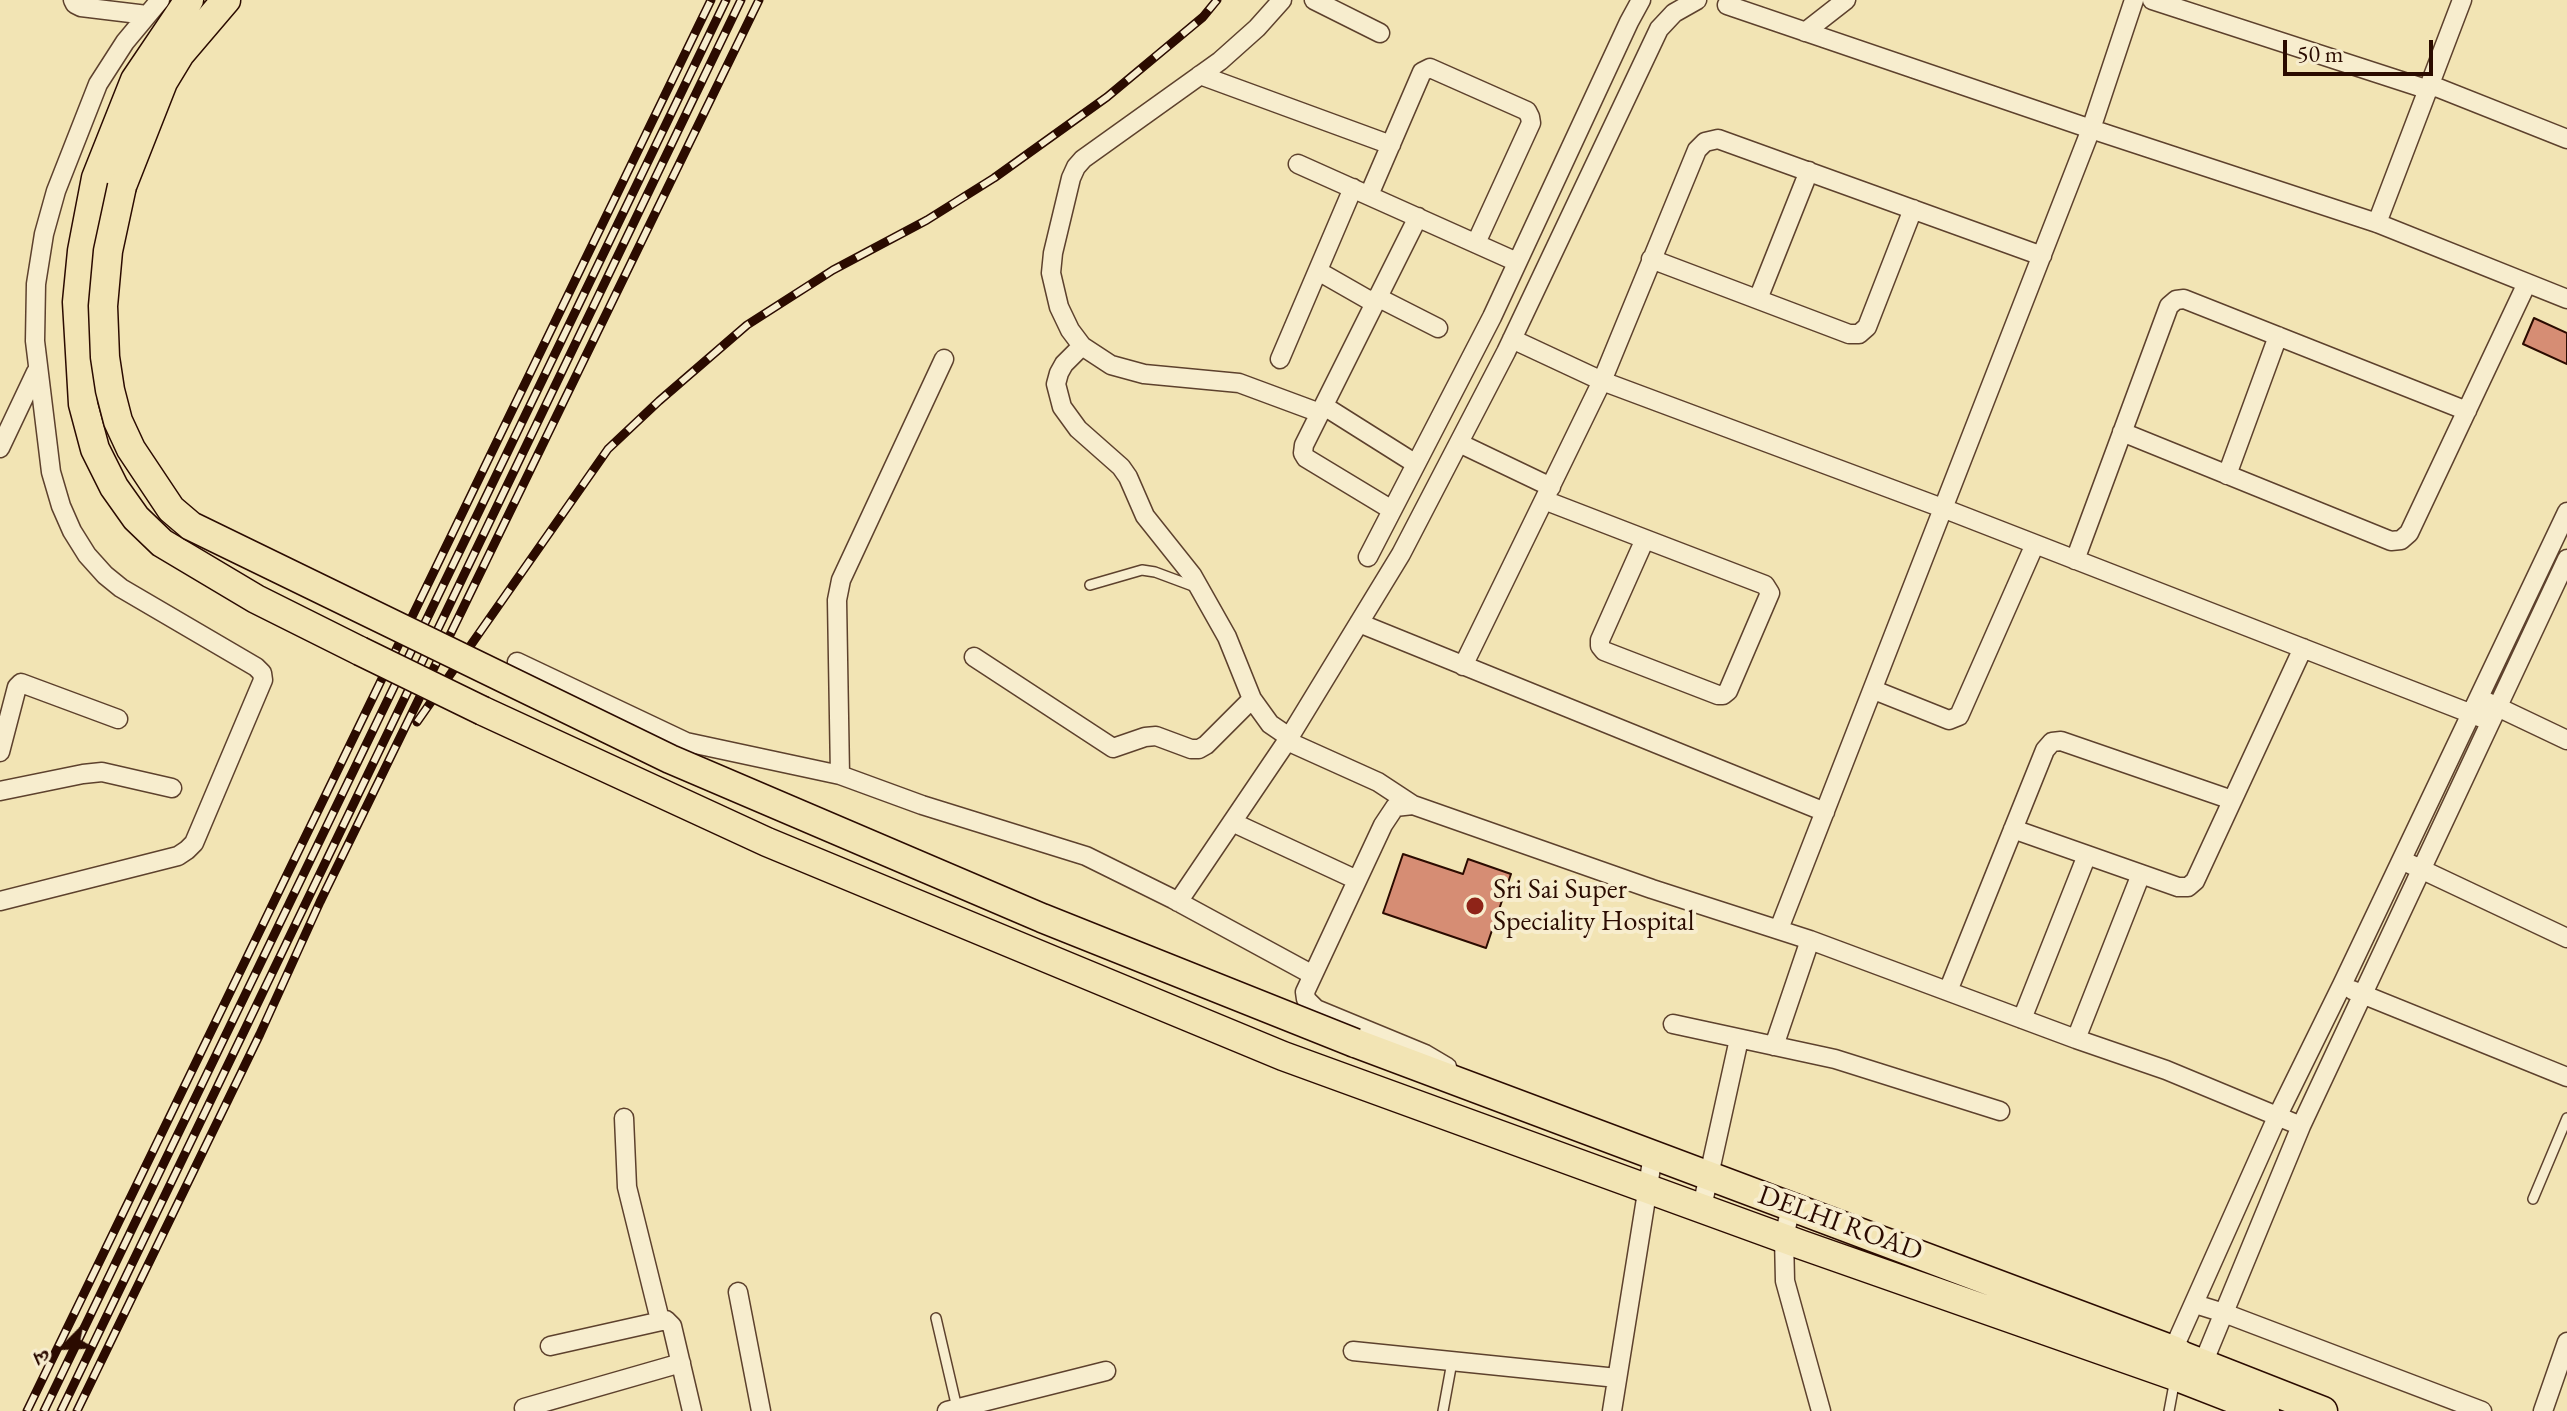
<!DOCTYPE html>
<meta charset="utf-8">
<style>
body{margin:0}
#map{position:relative;width:2567px;height:1411px;overflow:hidden;background:#f2e4b4;font-family:"EB Garamond","Noto Serif Devanagari",serif}
canvas{display:block}
.north{position:absolute;left:24px;top:1307px;width:80px;height:80px;-webkit-text-stroke:6px #f7edce;paint-order:stroke;rotate:246deg;font-size:22px;font-weight:700;line-height:32px;text-align:center;color:#2b0b00}
.north::after{content:'';display:block;margin:auto;width:28px;height:36px;background:#2b0b00;clip-path:polygon(50% 0,100% 100%,50% 72%,0 100%)}
.scale{position:absolute;left:2283px;top:40px;width:150px;height:36px;box-sizing:border-box;border:4px solid #2b0b00;border-top:0;padding-left:10px;font-size:24px;line-height:28px;white-space:nowrap;color:#2b0b00;-webkit-text-stroke:6px #f7edce;paint-order:stroke}
</style>
<div id="map">
<canvas width="2567" height="1411"></canvas>
<div class="north">उ</div>
<div class="scale">50 m</div>
</div>
<script>
const ctx = document.querySelector('canvas').getContext('2d');
ctx.lineJoin = 'round';
function fill(path, color) { ctx.fillStyle = color; ctx.fill(path, 'evenodd'); }
const poly = rows => new Path2D(rows.map(r => 'M' + r).join(''));
function stroke(path, color, width, dash) { ctx.strokeStyle = color; ctx.lineWidth = width; ctx.lineCap = dash ? 'butt' : 'round'; ctx.setLineDash(dash || []); ctx.stroke(path); }
function drawText(font, color, halo, rows, align = 'center') {
  ctx.font = font + ' "EB Garamond",serif'; ctx.lineWidth = 8; ctx.setLineDash([]); ctx.textBaseline = 'middle'; ctx.strokeStyle = halo; ctx.fillStyle = color; for (const [text, x, y, turn = 0] of rows) {
    ctx.save(); ctx.translate(x, y); ctx.rotate((+turn || 0) * Math.PI / 180); ctx.textAlign = isNaN(turn) ? turn : align; if (halo) ctx.strokeText(text, 0, 0); ctx.fillText(text, 0, 0); ctx.restore();
  }
}
const building = poly([
 [2534,318,2567,333,2567,364,2523,344,2534,318],
 [1403,854,1463,874,1468,859,1511,874,1486,948,1383,913,1403,854]
]);
fill(building, '#d68d74');
stroke(building, '#2b0b00', 2);
const service = poly([
 [1090,585,1142,570,1155,572,1198,588],
 [2533,1199,2567,1118],
 [936,1318,957,1408],
 [1443,1411,1452,1362],
 [2169,1411,2175,1379]
]);
const minor = poly([
 [73,0,75,4,81,7,147,15],
 [1282,0,1257,28,1220,61,1083,159,1076,167,1071,178,1053,253,1051,273,1059,307,1070,330,1082,346,1111,365,1144,374,1239,383,1320,413],
 [1314,0,1380,33],
 [2152,0,2429,90],
 [1727,5,2091,129,2377,223,2567,299],
 [1805,32,1846,0],
 [1200,75,1391,145],
 [2431,85,2567,139],
 [1298,164,1517,262],
 [1369,195,1422,72,1430,68,1527,111,1530,117,1531,123,1476,243],
 [2377,223,2462,0],
 [1651,259,1849,334,1859,334,1867,327,1913,209],
 [1318,271,1374,303],
 [1377,297,1438,328],
 [1758,299,1809,171],
 [1512,339,1602,381,1945,509,2490,721],
 [1082,346,1064,364,1059,373,1056,384,1062,407,1078,429,1121,467,1128,477,1145,516,1192,575,1227,637,1252,699,1270,724,1289,737],
 [1280,359,1353,188],
 [1324,406,1416,464],
 [2122,432,2391,541,2401,540,2409,533,2527,283],
 [1459,443,1551,487],
 [0,448,36,372],
 [2227,475,2278,336],
 [1544,500,1645,539,1765,585,1770,593,1728,691,1723,695,1718,695,1604,651,1600,646,1600,640,1645,539],
 [1392,510,1306,458,1303,453,1304,445,1418,217],
 [1368,557,1492,317,1629,22,1641,0],
 [2075,560,2169,306,2176,300,2184,299,2467,411],
 [1359,623,1825,812],
 [974,657,1113,748,1145,737,1156,736,1191,749,1199,749,1206,745,1252,699],
 [517,662,686,742,840,775,922,805,1086,856,1173,899,1313,975],
 [1463,666,1602,381,1697,150,1705,142,1718,139,2042,256],
 [1874,690,1949,720,1959,716,2035,544],
 [2487,702,2567,740],
 [1287,741,1378,782,1413,805],
 [0,752,17,687,21,683,118,719],
 [840,775,837,600,841,580,944,359],
 [0,791,83,774,102,772,172,788],
 [1232,822,1357,880],
 [2013,829,2178,887,2188,887,2195,881,2303,648],
 [2410,864,2567,938],
 [0,901,178,856,187,850,194,843,263,680,262,673,256,667,121,588,105,575,87,555,72,531,61,506,51,472,35,341,36,284,44,234,56,191,98,84,125,42,160,0],
 [1178,902,1287,741,1401,554,1506,352,1659,29,1674,13,1697,0],
 [1779,929,2091,129,2134,0],
 [2352,990,2567,1077],
 [1948,991,2045,750,2052,742,2061,741,2232,800],
 [2022,1019,2087,855],
 [1673,1024,1835,1059,2000,1111],
 [2076,1039,2141,874],
 [1774,1046,1810,940],
 [1447,1067,1425,1054,1316,1009,1306,999,1305,992,1383,825,1395,807,1413,805,1652,889,1810,940,2076,1039,2166,1070,2301,1126],
 [624,1118,627,1187,660,1320],
 [1702,1207,1739,1039],
 [1791,1207,1784,1237,1785,1281,1821,1411],
 [738,1292,761,1411],
 [2195,1304,2224,1313,2482,1411],
 [550,1346,666,1320,672,1326,692,1411],
 [1353,1351,1617,1378],
 [2169,1359,2278,1115,2342,985,2567,512],
 [2199,1373,2301,1126,2567,559],
 [524,1408,681,1363],
 [947,1411,1106,1371],
 [1612,1411,1653,1155],
 [2543,1411,2567,1342]
]);
const primary = poly([
 [189,0,135,80,96,178,82,251,77,302,83,404,95,449,114,487,136,518,162,543,256,599,360,651],
 [122,186,163,82,180,54,226,0],
 [483,711,767,842,1283,1056,1802,1245,2175,1376,2265,1411],
 [1355,1043,2173,1350,2183,1356,2323,1411]
]);
stroke(service, '#5d412d', 12);
stroke(minor, '#5d412d', 21);
stroke(primary, '#2b0b00', 31);
stroke(service, '#f7edce', 9);
stroke(minor, '#f7edce', 18);
stroke(primary, '#f2e4b4', 28);
const rail = poly([
 [417,722,608,449,659,401,747,325,833,270,927,220,994,178,1107,97,1203,17,1217,0],
 [27,1411,711,0],
 [44,1411,726,0],
 [61,1411,741,0],
 [77,1411,260,1034,320,902,759,0]
]);
stroke(rail, '#2b0b00', 9);
stroke(rail, '#f7edce', 6, [18]);
const primaryBridge = poly([
 [122,186,108,251,103,306,105,357,110,390,118,421,131,449,171,509,191,526,670,759,1042,918,1355,1043],
 [360,651,483,711]
]);
stroke(primaryBridge, '#2b0b00', 31, []);
stroke(primaryBridge, '#f2e4b4', 28);
for (const [x, y, r, color] of [
 [1475,906,10,"#8f2418"]
]) { const dot = new Path2D(); dot.arc(x, y, r, 0, 2 * Math.PI); ctx.fillStyle = color; ctx.fill(dot); stroke(dot, '#f7edce', 3); }
drawText('28px', '#2b0b00', '#f7edce', [
 ["Sri Sai Super",1493,890],
 ["Speciality Hospital",1493,922]
], 'left');
drawText('28px', '#2b0b00', '#f7edce', [
 ["DELHI ROAD",1840,1224,20]
]);
</script>
